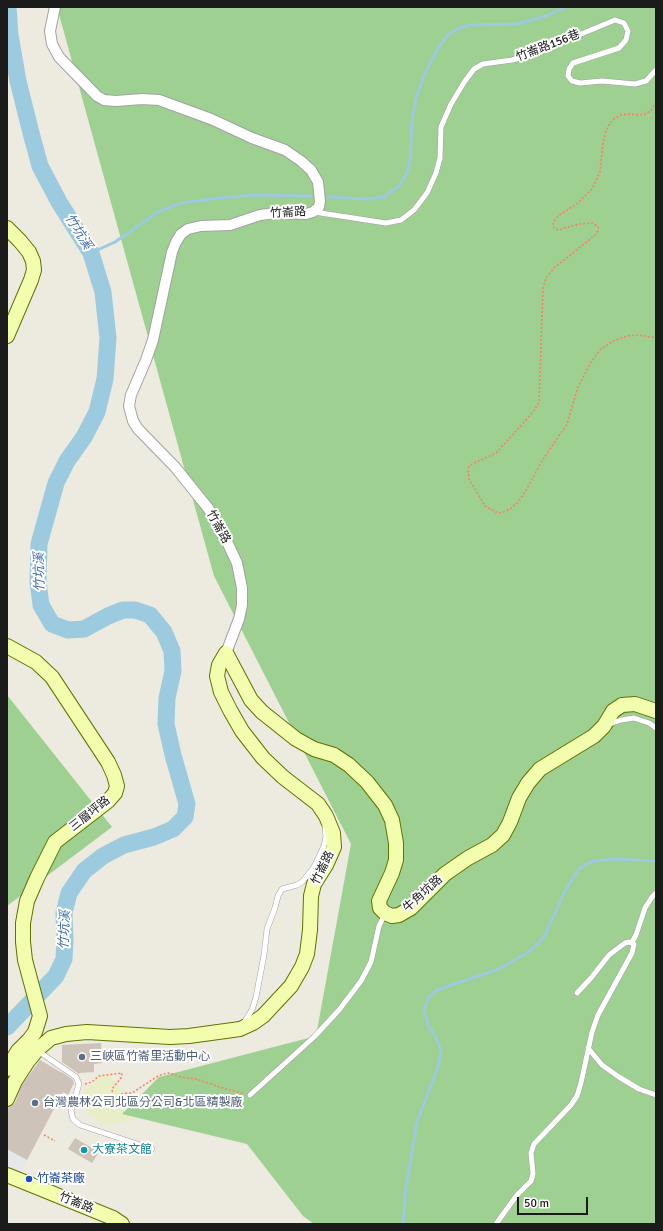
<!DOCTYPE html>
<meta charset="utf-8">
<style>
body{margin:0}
#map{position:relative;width:663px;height:1231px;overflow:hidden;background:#edeadf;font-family:Signika,sans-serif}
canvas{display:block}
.frame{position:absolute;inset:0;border:8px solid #1b1b1b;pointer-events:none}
.scale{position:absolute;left:517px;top:1197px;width:71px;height:18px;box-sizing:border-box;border:2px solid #1b1b1b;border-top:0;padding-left:5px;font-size:12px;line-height:14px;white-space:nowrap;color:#1b1b1b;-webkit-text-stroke:3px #fff;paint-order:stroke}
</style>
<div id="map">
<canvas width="663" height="1231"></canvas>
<div class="frame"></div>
<div class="scale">50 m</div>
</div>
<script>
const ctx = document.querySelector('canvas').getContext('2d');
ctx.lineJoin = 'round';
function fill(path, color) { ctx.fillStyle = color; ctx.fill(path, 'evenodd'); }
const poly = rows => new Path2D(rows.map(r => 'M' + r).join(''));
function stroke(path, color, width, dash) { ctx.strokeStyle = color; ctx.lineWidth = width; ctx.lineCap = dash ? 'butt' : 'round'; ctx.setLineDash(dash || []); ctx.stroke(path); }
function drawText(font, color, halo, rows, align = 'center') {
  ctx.font = font + ' Signika,"Noto Sans TC",sans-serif'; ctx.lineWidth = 4; ctx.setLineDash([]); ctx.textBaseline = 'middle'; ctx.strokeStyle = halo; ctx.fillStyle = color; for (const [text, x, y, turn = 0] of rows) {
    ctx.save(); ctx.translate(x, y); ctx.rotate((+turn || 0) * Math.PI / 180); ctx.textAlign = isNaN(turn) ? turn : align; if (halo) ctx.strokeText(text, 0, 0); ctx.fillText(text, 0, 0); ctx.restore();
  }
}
fill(poly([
 [108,1073,143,1114,134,1120,118,1124,102,1123,88,1115,83,1098,85,1090,91,1083,102,1075]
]), '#e8eec8');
fill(poly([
 [57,7,656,7,656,1224,314,1224,303,1216,247,1144,122,1114,159,1077,316,1036,351,844,214,576],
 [7,695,112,827,7,906]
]), '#9ed091');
fill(poly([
 [7,1149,27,1160,20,1176,7,1170]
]), '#e7e7e7');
stroke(poly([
 [328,197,366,199,384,197,399,186,407,173,410,161,412,121,416,98,425,73,439,46,448,35,459,28,470,25,516,24,546,16,566,7],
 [91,253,115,242,158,212,181,203,219,198,253,195,311,196],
 [403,1224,406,1188,417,1122,438,1067,441,1050,436,1037,428,1025,424,1010,428,998,437,990,499,969,530,951,544,937,565,891,574,876,580,868,590,862,613,859,656,861]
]), '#9ccade', 3);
stroke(poly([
 [7,1027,56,976,64,959,65,941,64,913,69,893,84,871,103,856,124,845,154,837,173,829,185,817,187,804,173,755,166,724,167,698,173,671,172,651,164,632,150,615,135,610,123,610,108,616,84,629,68,630,52,624,41,605,38,582,39,544,56,483,67,461,84,437,97,412,105,379,108,338,103,292,91,253,59,202,40,166,31,133,18,81,10,35,8,7]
]), '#9ccade', 17);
fill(poly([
 [101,1043,102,1063,94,1064,94,1072,80,1073,79,1074,62,1062,62,1045],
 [40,1060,62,1073,62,1072,73,1080,74,1083,68,1095,63,1092,27,1160,7,1149,7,1111,9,1107,15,1103,22,1085],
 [75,1138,99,1152,92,1163,68,1149]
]), '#cdc3b8');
const lane = poly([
 [314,212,386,223,401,220,414,210,427,193,436,173,440,158,441,127,451,104,465,81,474,69,483,64,512,60,528,56,615,20,624,23,628,31,626,40,619,48,573,63,569,69,568,76,572,81,580,83,602,81,635,84,646,81,656,70],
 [609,724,621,720,634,718,649,723,656,728],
 [632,942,636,935,645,908,652,897,656,893],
 [243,1024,252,1010,256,997,264,955,267,929,275,908,278,896,282,889,297,885,302,882,314,867,324,846,326,837,325,827],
 [588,1048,602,1065,619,1077,639,1089,656,1095],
 [38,1051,76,1077,79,1084,71,1111,73,1119,80,1125,152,1149],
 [250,1095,314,1037,339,1010,361,981,371,962,379,926,385,914],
 [496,1224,517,1195,531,1181,533,1174,531,1153,534,1144,571,1105,577,1096,581,1083,592,1032,598,1015,632,953,634,944,629,942,625,943,609,955,591,978,577,993]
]);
const street = poly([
 [55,7,50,31,52,44,59,57,97,96,104,100,116,101,142,99,159,100,211,119,252,138,285,150,301,161,311,170,318,182,320,201,319,207,313,212,306,214,276,213,260,215,230,225,201,226,188,229,181,234,176,242,172,252,153,340,146,360,131,395,129,406,133,421,138,429,175,467,208,508,221,529,237,563,242,588,242,605,239,619,226,653]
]);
const secondary = poly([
 [7,228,20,241,29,252,33,261,34,270,31,280,7,336],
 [7,646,36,662,52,677,108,762,114,775,117,786,115,793,108,801,55,842,37,878,27,901,23,923,23,942,25,960,40,1016,35,1032,29,1040,18,1051,7,1069],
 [226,653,251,700,262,712,296,739,314,749,334,755,349,765,367,782,385,805,392,820,396,843,396,860,392,873,379,901,380,908,385,913,392,916,399,915,411,908,445,874,468,858,492,845,503,835,510,822,519,798,528,783,540,769,594,736,604,726,613,711,622,705,635,704,656,711],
 [7,1099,15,1081,28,1061,37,1050,51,1038,66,1034,87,1032,170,1037,189,1036,240,1029,253,1023,263,1016,291,986,302,967,307,954,310,930,311,896,314,884,326,865,334,847,333,833,326,816,318,804,283,777,263,758,242,731,230,710,221,692,217,676,219,665,226,653],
 [7,1175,113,1218,122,1224]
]);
stroke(lane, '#a2a2a2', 6);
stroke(street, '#a2a2a2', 12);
stroke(secondary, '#5d7400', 16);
stroke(poly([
 [656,102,651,110,646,114,639,115,628,114,621,115,615,118,610,123,606,131,603,143,600,172,592,189,578,203,558,216,554,221,553,225,554,228,558,230,579,224,593,223,598,227,598,231,595,235,554,268,546,278,543,288,539,402,535,409,526,420,496,453,472,464,469,467,468,472,469,479,485,506,495,512,501,513,510,509,518,502,525,492,542,461,567,424,578,387,591,362,601,349,613,341,627,336,639,335,656,338],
 [85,1084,92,1082,99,1076,122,1073,121,1078,112,1089,113,1097,115,1097,124,1093,132,1093,158,1076,163,1074,170,1073,181,1077,196,1079,226,1089,243,1093],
 [44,1135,55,1141]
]), '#ff7d5f', 1.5, [2, 2]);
stroke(lane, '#fff', 5);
stroke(street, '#fff', 10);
stroke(secondary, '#f2fdae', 14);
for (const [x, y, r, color] of [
 [82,1057,4,"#5c6f8a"],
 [35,1103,4,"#5c6f8a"],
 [84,1150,4,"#0f9aa8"],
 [29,1179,4,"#1a4fb4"]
]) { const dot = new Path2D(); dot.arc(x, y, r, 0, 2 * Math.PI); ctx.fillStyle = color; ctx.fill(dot); stroke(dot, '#fff', 1.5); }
drawText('12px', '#1b1b1b', '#fff', [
 ["竹崙路156巷",548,46,-21],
 ["竹崙路",288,213,-3],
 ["竹崙路",218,527,61],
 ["三層坪路",90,814,-39],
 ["竹崙路",323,868,-64],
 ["牛角坑路",423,894,-42],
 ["竹崙路",76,1203,22]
]);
drawText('12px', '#4e5e75', '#fff', [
 ["三峽區竹崙里活動中心",90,1057],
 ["台灣農林公司北區分公司&北區精製廠",43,1103]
], 'left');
drawText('12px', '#0d838f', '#fff', [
 ["大寮茶文館",92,1150]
], 'left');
drawText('12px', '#164399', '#fff', [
 ["竹崙茶廠",37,1179]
], 'left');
drawText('italic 13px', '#4370af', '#fff', [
 ["竹坑溪",78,232,58],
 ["竹坑溪",40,572,-91],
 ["竹坑溪",65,930,-88]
]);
</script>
